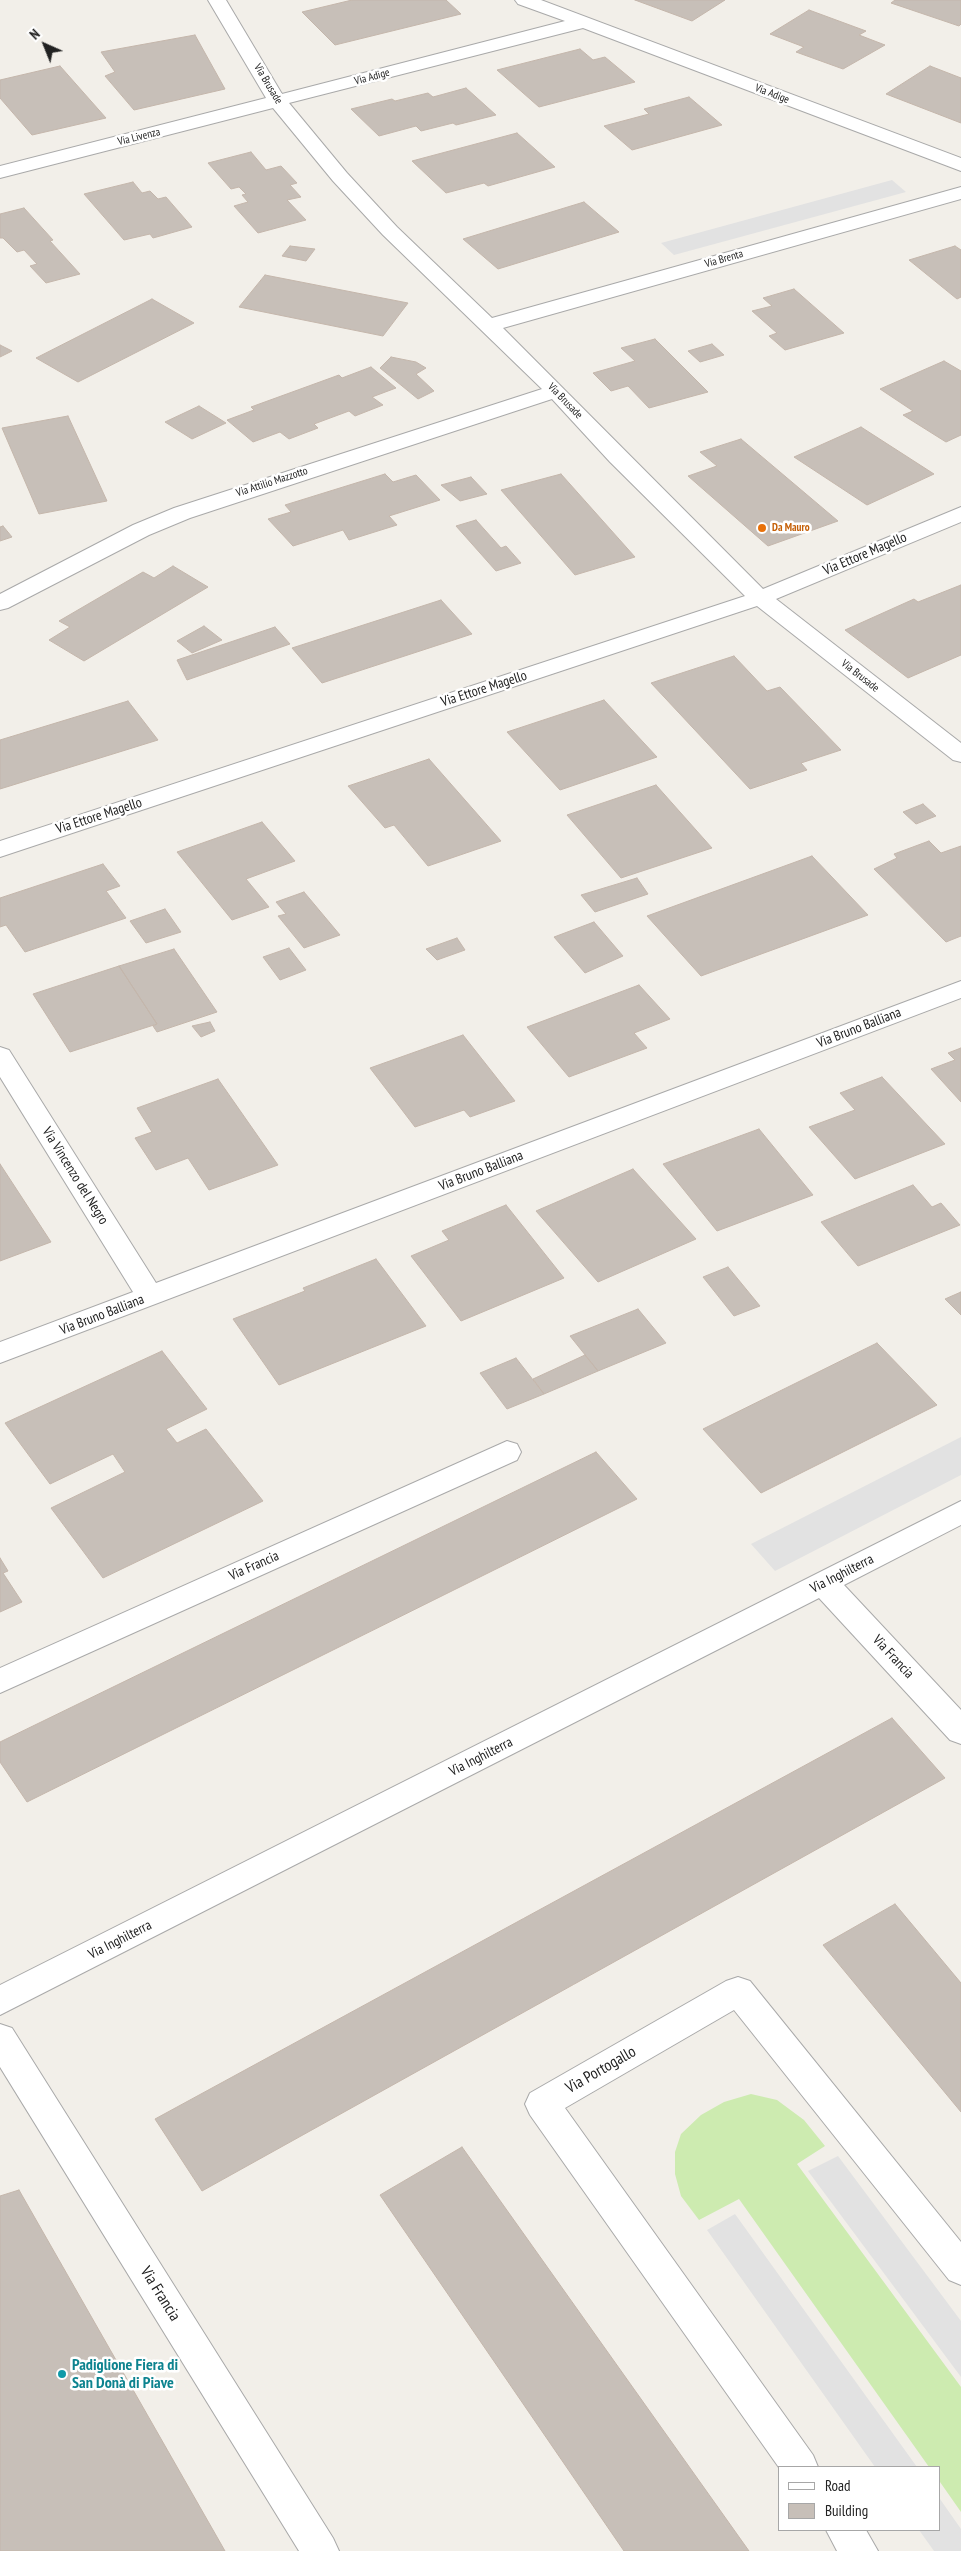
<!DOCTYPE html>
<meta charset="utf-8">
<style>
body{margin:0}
#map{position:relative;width:961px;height:2551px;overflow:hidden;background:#f2efe9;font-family:"PT Sans Narrow",sans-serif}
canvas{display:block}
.legend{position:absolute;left:778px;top:2466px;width:162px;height:65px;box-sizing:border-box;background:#fff;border:1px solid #a7a7a7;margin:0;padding:6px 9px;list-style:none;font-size:15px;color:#222}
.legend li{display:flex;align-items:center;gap:10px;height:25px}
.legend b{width:25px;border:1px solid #a7a7a7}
.north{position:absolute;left:20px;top:20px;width:50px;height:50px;-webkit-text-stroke:4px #fff;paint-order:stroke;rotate:316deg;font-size:14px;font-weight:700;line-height:20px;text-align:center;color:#222}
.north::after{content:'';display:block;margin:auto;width:18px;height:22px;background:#222;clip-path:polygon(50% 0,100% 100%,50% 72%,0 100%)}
</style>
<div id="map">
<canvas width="961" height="2551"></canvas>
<ul class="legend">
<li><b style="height:6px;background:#fff"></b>Road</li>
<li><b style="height:14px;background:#c7bfb8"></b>Building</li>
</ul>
<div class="north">N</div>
</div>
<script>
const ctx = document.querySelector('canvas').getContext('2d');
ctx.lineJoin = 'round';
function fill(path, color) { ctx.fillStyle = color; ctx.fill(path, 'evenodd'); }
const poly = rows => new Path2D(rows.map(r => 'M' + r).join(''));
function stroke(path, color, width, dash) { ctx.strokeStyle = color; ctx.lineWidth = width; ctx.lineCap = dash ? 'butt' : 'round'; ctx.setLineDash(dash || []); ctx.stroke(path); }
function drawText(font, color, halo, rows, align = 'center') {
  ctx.font = font + ' "PT Sans Narrow",sans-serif'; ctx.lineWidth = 5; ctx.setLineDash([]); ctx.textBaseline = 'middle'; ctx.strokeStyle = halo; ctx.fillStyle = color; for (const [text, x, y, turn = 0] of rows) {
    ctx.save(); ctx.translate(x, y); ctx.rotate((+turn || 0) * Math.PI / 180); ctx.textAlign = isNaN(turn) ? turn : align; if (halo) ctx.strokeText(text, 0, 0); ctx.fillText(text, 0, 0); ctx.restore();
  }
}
fill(poly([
 [751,2094,777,2100,804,2120,825,2146,797,2164,961,2387,961,2512,940,2482,940,2467,929,2467,739,2199,699,2220,681,2196,675,2174,675,2152,681,2134,701,2115,724,2102]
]), '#cdebb0');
fill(poly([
 [892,180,906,192,674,255,661,243],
 [961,1437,961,1475,775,1571,751,1544],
 [838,2156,961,2321,961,2377,808,2171],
 [735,2214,917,2467,875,2467,707,2230],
 [940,2499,961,2529,961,2551,934,2551,919,2530,940,2530]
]), '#e2e2e2');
const building = poly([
 [352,0,446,0,461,14,335,45,302,12,352,0],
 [635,0,725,0,692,21,635,0],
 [895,0,961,0,961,24,959,26,891,3,895,0],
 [809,10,866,31,859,35,885,45,843,69,796,52,804,47,770,34,809,10],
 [195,35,225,89,134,110,105,76,115,72,101,52,195,35],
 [580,49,593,60,605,57,635,82,539,107,497,70,580,49],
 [60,66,106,118,32,135,0,98,0,80,60,66],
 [930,66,961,78,961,123,886,94,930,66],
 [466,88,496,115,456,125,453,123,421,131,416,126,379,136,351,109,392,99,395,101,428,93,433,97,466,88],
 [689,97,722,125,632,150,604,126,649,114,644,109,689,97],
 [517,133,555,167,488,186,484,183,446,193,412,161,517,133],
 [251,152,266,170,281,166,297,183,290,185,301,197,287,200,306,220,258,233,234,206,248,202,242,195,246,194,239,187,231,189,208,163,251,152],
 [133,182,142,193,150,191,158,199,166,197,192,227,153,238,150,234,124,240,84,194,133,182],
 [584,202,619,232,498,269,463,239,584,202],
 [24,208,53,240,50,241,80,274,46,283,30,266,37,264,24,250,17,252,3,238,0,238,0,214,24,208],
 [290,246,315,249,306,261,282,256,290,246],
 [955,246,961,250,961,297,957,299,909,260,955,246],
 [265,275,408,303,383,336,239,307,265,275],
 [794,289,844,333,785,350,769,336,777,333,752,311,772,306,763,298,794,289],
 [152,299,194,323,78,382,36,358,152,299],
 [655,339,708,392,649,408,628,386,611,391,593,373,635,361,621,348,655,339],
 [712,344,724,355,700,362,688,351,712,344],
 [0,345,12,351,0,357,0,345],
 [391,357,416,362,426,368,416,374,434,391,418,399,380,368,391,357],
 [944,361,961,371,961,435,946,442,903,415,913,411,880,389,944,361],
 [371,367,396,388,372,397,383,405,355,416,349,411,314,424,318,428,289,439,280,432,253,442,227,420,254,410,251,407,339,375,342,378,371,367],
 [199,406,226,423,192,439,165,422,199,406],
 [68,416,107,501,39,514,2,428,68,416],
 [861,427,934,474,867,505,794,457,861,427],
 [741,439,838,521,768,546,688,476,717,466,700,452,741,439],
 [385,474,393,482,416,475,440,500,389,516,397,525,349,540,343,530,293,546,268,519,291,512,285,505,385,474],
 [561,474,635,557,575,575,501,490,561,474],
 [471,477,487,494,460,501,441,485,471,477],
 [476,520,501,548,506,546,521,563,496,571,456,526,476,520],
 [3,526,12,537,0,541,0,527,3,526],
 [173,566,208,587,84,661,49,640,70,627,59,621,143,572,154,578,173,566],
 [961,585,961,655,908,678,845,630,914,599,918,602,961,585],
 [441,600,472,634,322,683,292,648,441,600],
 [204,626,222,640,192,653,177,641,204,626],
 [275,627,290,644,187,680,177,660,275,627],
 [734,656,767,691,780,687,841,750,801,763,807,770,750,789,651,683,734,656],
 [604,700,657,757,560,790,507,732,604,700],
 [128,701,158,740,0,789,0,740,128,701],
 [429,759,501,841,428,866,394,825,385,828,348,786,429,759],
 [656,785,712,848,621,878,567,815,656,785],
 [923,804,936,816,916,824,903,812,923,804],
 [262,822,295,861,246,879,269,907,232,920,177,852,262,822],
 [929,841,941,853,961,846,961,936,946,942,874,869,897,858,894,854,929,841],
 [812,856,868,915,701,976,647,916,812,856],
 [103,864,120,886,106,891,126,918,25,952,6,925,0,927,0,898,103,864],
 [637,878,648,894,595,912,581,895,637,878],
 [304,892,340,935,304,948,278,916,286,914,276,902,304,892],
 [165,909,181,932,146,943,130,921,165,909],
 [594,922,623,956,585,973,554,937,594,922],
 [457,938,465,950,437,960,426,949,457,938],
 [289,948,306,970,280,980,263,957,289,948],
 [174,949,217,1012,157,1032,153,1026,157,1024,119,966,174,949],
 [119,966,157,1024,70,1052,33,994,119,966],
 [639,985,670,1019,634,1033,647,1048,569,1077,527,1027,639,985],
 [210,1022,215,1031,201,1037,192,1026,210,1022],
 [463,1035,515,1101,470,1117,464,1110,415,1127,370,1068,463,1035],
 [961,1048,961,1102,931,1069,955,1060,948,1053,961,1048],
 [882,1077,945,1144,855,1179,809,1127,855,1110,840,1093,882,1077],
 [218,1079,278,1165,209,1190,188,1158,156,1170,135,1138,152,1132,137,1108,218,1079],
 [759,1129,813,1195,717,1231,663,1164,759,1129],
 [0,1164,51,1242,0,1261,0,1164],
 [633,1169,696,1239,598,1282,536,1211,633,1169],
 [913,1185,932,1207,941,1203,960,1225,858,1266,821,1222,913,1185],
 [506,1205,564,1278,461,1321,411,1256,449,1240,442,1231,506,1205],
 [376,1259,426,1326,279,1385,233,1319,305,1291,303,1288,376,1259],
 [728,1267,760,1306,734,1316,703,1277,728,1267],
 [961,1292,961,1315,945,1299,961,1292],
 [638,1309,666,1343,598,1371,570,1336,638,1309],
 [877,1343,937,1405,761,1493,703,1429,877,1343],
 [162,1351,207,1409,166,1429,177,1443,206,1429,263,1501,103,1578,51,1508,125,1472,113,1454,50,1484,5,1423,162,1351],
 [585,1355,598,1371,544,1394,533,1379,585,1355],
 [516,1358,544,1394,507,1409,480,1373,516,1358],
 [596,1452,637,1499,27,1802,0,1762,0,1742,596,1452],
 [0,1558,8,1571,3,1573,22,1602,0,1612,0,1558],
 [892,1718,945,1778,202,2191,155,2119,892,1718],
 [895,1904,961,1983,961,2112,823,1945,895,1904],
 [462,2147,749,2551,624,2551,380,2195,462,2147],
 [19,2190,225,2551,0,2551,0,2196,19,2190]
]);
fill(building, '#c7bfb8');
stroke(building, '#c4b6ab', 1);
const minor = poly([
 [208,0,226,0,282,94,565,21,518,4,515,0,541,0,961,158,961,171,583,28,289,103,347,173,397,227,492,318,961,187,961,199,503,328,763,589,961,507,961,522,776,599,961,743,961,762,953,760,757,606,0,857,0,841,745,596,610,462,552,399,190,518,149,535,8,608,0,610,0,594,133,525,174,508,542,389,383,235,333,181,273,108,0,178,0,166,266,98,208,0],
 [961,981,961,998,0,1363,0,1342,133,1292,0,1077,0,1047,9,1050,156,1283,961,981],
 [507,1441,517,1444,521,1452,517,1460,0,1693,0,1668,507,1441],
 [961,1501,961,1525,844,1585,961,1710,961,1744,950,1740,819,1598,0,2015,0,1985,961,1501],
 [738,1977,750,1981,961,2242,961,2285,949,2280,734,2010,565,2108,813,2455,818,2467,780,2469,530,2115,525,2104,530,2093,726,1981,738,1977],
 [0,2024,12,2028,333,2538,339,2551,299,2551,0,2067,0,2024],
 [826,2530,866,2530,878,2551,837,2551,826,2530]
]);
stroke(minor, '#a9a9a9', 2);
fill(minor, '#fff');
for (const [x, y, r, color] of [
 [762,528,5,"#e8710a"],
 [62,2374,5,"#0f9aa8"]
]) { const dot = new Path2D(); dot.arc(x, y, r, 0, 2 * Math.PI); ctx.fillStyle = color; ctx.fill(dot); stroke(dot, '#fff', 2); }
drawText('11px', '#222', '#fff', [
 ["Via Adige",372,77,-15],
 ["Via Brusade",268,84,59],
 ["Via Adige",772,94,21],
 ["Via Livenza",139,137,-14],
 ["Via Brenta",724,259,-16],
 ["Via Brusade",565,401,46],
 ["Via Attilio Mazzotto",272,482,-18],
 ["Via Brusade",860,676,38]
]);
drawText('bold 11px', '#c56008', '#fff', [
 ["Da Mauro",772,528]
], 'left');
drawText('14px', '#222', '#fff', [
 ["Via Ettore Magello",865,554,-23],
 ["Via Ettore Magello",484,689,-18],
 ["Via Ettore Magello",99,816,-18],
 ["Via Bruno Balliana",859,1028,-21],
 ["Via Bruno Balliana",481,1171,-21],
 ["Via Vincenzo del Negro",75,1176,58],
 ["Via Bruno Balliana",102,1315,-21],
 ["Via Francia",254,1566,-24],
 ["Via Inghilterra",842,1574,-27],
 ["Via Francia",893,1657,47],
 ["Via Inghilterra",481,1757,-27],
 ["Via Inghilterra",120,1940,-27]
]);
drawText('16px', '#222', '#fff', [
 ["Via Portogallo",601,2070,-30],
 ["Via Francia",160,2294,58]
]);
drawText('bold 16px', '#0d838f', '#fff', [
 ["Padiglione Fiera di",72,2365],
 ["San Donà di Piave",72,2383]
], 'left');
</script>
